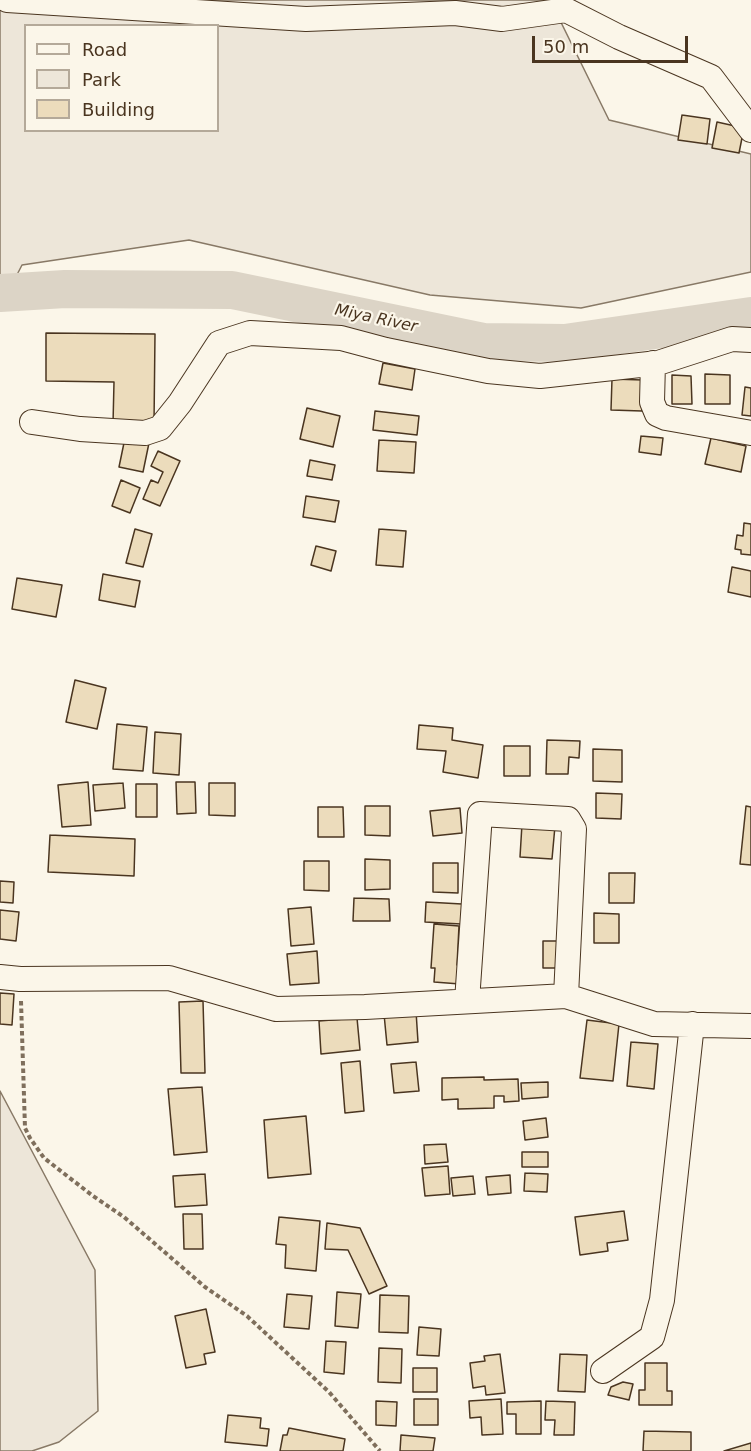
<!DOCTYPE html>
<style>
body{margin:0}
#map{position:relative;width:751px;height:1451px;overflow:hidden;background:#fbf6e9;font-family:"DejaVu Sans",sans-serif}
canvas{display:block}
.legend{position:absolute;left:24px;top:24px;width:195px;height:108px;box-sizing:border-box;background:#fbf6e9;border:2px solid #b4a999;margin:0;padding:8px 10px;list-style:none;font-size:18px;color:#4a3520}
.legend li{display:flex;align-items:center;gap:12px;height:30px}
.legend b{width:30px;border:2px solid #b4a999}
.scale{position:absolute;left:532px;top:36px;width:156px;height:27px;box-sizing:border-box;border:3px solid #4a3520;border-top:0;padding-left:8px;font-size:18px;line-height:21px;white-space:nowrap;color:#4a3520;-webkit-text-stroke:4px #fbf6e9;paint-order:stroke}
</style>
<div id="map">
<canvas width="751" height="1451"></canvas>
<ul class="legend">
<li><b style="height:8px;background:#fbf6e9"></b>Road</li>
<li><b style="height:16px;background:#ede6d9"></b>Park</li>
<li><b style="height:16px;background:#ecdcbc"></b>Building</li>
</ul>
<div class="scale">50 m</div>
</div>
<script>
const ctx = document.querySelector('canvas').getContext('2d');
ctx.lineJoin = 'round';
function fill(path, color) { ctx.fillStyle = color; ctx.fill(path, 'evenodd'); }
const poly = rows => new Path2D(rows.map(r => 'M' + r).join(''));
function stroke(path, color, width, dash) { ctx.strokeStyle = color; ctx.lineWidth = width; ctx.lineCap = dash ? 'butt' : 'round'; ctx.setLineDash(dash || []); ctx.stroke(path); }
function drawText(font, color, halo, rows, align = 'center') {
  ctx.font = font + ' "DejaVu Sans",sans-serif'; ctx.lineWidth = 4.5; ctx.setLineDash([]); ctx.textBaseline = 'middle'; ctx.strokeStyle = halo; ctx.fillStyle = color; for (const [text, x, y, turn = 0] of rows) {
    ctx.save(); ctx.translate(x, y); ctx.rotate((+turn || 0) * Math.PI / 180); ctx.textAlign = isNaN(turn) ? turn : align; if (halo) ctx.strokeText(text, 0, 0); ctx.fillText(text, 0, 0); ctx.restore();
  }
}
const green = poly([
 [0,0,550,0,609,120,751,154,751,272,581,308,430,295,189,240,22,265,0,308,0,0],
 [26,26,218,26,218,130,26,130,26,26],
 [0,1091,95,1270,98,1411,59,1442,32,1451,0,1451,0,1091]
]);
fill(green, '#ede6d9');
stroke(green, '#887966', 1.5);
stroke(poly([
 [0,293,65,289,232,290,484,342,565,343,751,316]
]), '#dcd4c6', 38);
const building = poly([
 [682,115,710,119,707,144,678,140,682,115],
 [717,122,744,128,739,153,712,148,717,122],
 [46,333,155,334,154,424,113,424,114,382,46,381,46,333],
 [383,363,415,369,412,390,379,384,383,363],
 [705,374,730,375,730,404,705,404,705,374],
 [672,375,691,376,692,404,672,404,672,375],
 [612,379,643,380,642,411,611,410,612,379],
 [745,387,751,388,751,416,742,415,745,387],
 [307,408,340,416,333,447,300,439,307,408],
 [375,411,419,416,417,435,373,430,375,411],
 [641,436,663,438,661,455,639,452,641,436],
 [125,438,149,443,143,472,119,467,125,438],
 [711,438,746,446,741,472,705,464,711,438],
 [379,440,416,442,414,473,377,471,379,440],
 [158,451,180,461,160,506,143,499,151,480,158,483,163,472,151,466,158,451],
 [310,460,335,465,332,480,307,476,310,460],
 [121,480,140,488,130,513,112,506,121,480],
 [306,496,339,501,335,522,303,517,306,496],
 [744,523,751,524,751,555,741,554,741,550,735,549,737,535,743,536,744,523],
 [135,529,152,534,143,567,126,563,135,529],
 [379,529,406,531,403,567,376,565,379,529],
 [316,546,336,551,331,571,311,565,316,546],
 [732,567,751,571,751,597,728,592,732,567],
 [103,574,140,581,135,607,99,600,103,574],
 [17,578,62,585,56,617,12,609,17,578],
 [75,680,106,688,97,729,66,722,75,680],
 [117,724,147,727,143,771,113,769,117,724],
 [419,725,453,728,452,740,483,745,478,778,443,772,446,751,417,749,419,725],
 [155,732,181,734,179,775,153,773,155,732],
 [547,740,580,741,579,758,569,757,568,774,546,774,547,740],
 [504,746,530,746,530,776,504,776,504,746],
 [593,749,622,750,622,782,593,781,593,749],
 [88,782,91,825,62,827,58,785,88,782],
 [176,782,195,782,196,813,177,814,176,782],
 [123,783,125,808,95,811,93,785,123,783],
 [209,783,235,783,235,816,209,815,209,783],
 [136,784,157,784,157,817,136,817,136,784],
 [596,793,622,794,621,819,596,818,596,793],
 [365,806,390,806,390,836,365,835,365,806],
 [746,806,751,807,751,865,740,864,746,806],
 [318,807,343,807,344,837,318,837,318,807],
 [460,808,462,833,433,836,430,811,460,808],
 [522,824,555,826,552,859,520,857,522,824],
 [50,835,135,839,134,876,48,872,50,835],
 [365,859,390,860,390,889,365,890,365,859],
 [304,861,329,861,329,891,304,890,304,861],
 [433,863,458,863,458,893,433,892,433,863],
 [609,873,635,873,634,903,609,903,609,873],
 [0,881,14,882,13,903,0,902,0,881],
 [354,898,389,899,390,921,353,921,354,898],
 [426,902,462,904,461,924,425,922,426,902],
 [311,907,314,944,291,946,288,909,311,907],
 [0,910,19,912,16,941,0,939,0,910],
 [594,913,619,914,619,943,594,943,594,913],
 [434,924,459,926,457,965,462,965,460,984,434,982,435,968,431,968,434,924],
 [543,941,560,941,560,968,543,968,543,941],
 [317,951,319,983,290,985,287,954,317,951],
 [0,993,14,994,12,1025,0,1024,0,993],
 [203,1001,205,1073,181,1073,179,1002,203,1001],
 [416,1011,418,1042,387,1045,384,1014,416,1011],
 [357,1018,360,1050,321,1054,319,1021,357,1018],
 [587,1020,619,1024,613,1081,580,1078,587,1020],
 [631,1042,658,1044,654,1089,627,1086,631,1042],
 [360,1061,364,1111,345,1113,341,1063,360,1061],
 [416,1062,419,1091,394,1093,391,1064,416,1062],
 [484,1077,484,1080,518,1079,519,1101,504,1102,504,1096,494,1096,494,1108,458,1109,458,1099,442,1100,442,1078,484,1077],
 [548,1082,548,1097,522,1099,521,1083,548,1082],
 [202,1087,207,1152,174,1155,168,1089,202,1087],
 [306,1116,311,1174,268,1178,264,1120,306,1116],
 [546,1118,548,1137,525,1140,523,1121,546,1118],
 [446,1144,448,1162,425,1164,424,1145,446,1144],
 [522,1152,548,1152,548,1167,522,1167,522,1152],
 [448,1166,450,1194,425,1196,422,1168,448,1166],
 [525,1173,548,1174,547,1192,524,1191,525,1173],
 [205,1174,207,1205,175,1207,173,1176,205,1174],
 [510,1175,511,1193,488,1195,486,1177,510,1175],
 [473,1176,475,1194,453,1196,451,1178,473,1176],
 [624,1211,628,1240,607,1243,608,1251,580,1255,575,1217,624,1211],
 [183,1214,202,1214,203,1249,184,1249,183,1214],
 [279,1217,320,1221,316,1271,285,1268,286,1245,276,1244,279,1217],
 [327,1223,360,1228,387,1286,369,1294,348,1250,325,1249,327,1223],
 [337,1292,361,1294,358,1328,335,1326,337,1292],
 [287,1294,312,1296,309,1329,284,1327,287,1294],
 [380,1295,409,1296,408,1333,379,1332,380,1295],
 [206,1309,215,1352,204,1354,206,1364,186,1368,175,1316,206,1309],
 [419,1327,441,1329,439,1356,417,1355,419,1327],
 [326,1341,346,1342,344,1374,324,1372,326,1341],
 [379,1348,402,1349,401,1383,378,1382,379,1348],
 [500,1354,505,1393,486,1395,485,1386,473,1388,470,1363,485,1361,484,1356,500,1354],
 [560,1354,587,1355,585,1392,558,1391,560,1354],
 [645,1363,667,1363,667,1391,672,1391,672,1405,639,1405,639,1390,645,1390,645,1363],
 [413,1368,437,1368,437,1392,413,1392,413,1368],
 [623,1382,633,1384,629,1400,608,1395,611,1387,623,1382],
 [414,1399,438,1399,438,1425,414,1425,414,1399],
 [501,1399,503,1434,482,1435,481,1417,470,1418,469,1401,501,1399],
 [376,1401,397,1402,396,1426,376,1425,376,1401],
 [541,1401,541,1434,516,1434,516,1414,507,1414,507,1402,541,1401],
 [546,1401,575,1402,574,1435,554,1435,555,1420,545,1420,546,1401],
 [228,1415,261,1418,260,1428,269,1429,267,1446,225,1442,228,1415],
 [289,1428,345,1439,343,1451,280,1451,283,1435,287,1435,289,1428],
 [644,1431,691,1432,691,1451,643,1451,644,1431],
 [401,1435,435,1438,433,1451,400,1451,401,1435],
 [751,1443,751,1451,724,1451,751,1443]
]);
fill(building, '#ecdcbc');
stroke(building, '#4a3520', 1.5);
const minor = poly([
 [7,0,306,19,455,13,502,19,566,10,619,37,711,77,751,130],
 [653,363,652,402,657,414,666,418,751,433],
 [32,422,80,429,145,433,160,428,180,403,219,343,250,333,341,338,386,350,488,371,540,376,658,363,732,339,751,340],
 [0,977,20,979,169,978,276,1009,365,1007,566,996,654,1024,751,1026],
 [467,1001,480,814,568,819,574,829,566,996],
 [603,1371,652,1337,662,1300,692,1024]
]);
stroke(minor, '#4a3520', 26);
stroke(poly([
 [21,1001,25,1128,30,1138,44,1158,93,1196,124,1217,205,1287,247,1316,329,1392,380,1451]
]), '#7f6f5c', 4, [4.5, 3]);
stroke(minor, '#fbf6e9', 24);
drawText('italic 16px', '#4a3520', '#fbf6e9', [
 ["Miya River",376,319,12]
]);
</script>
